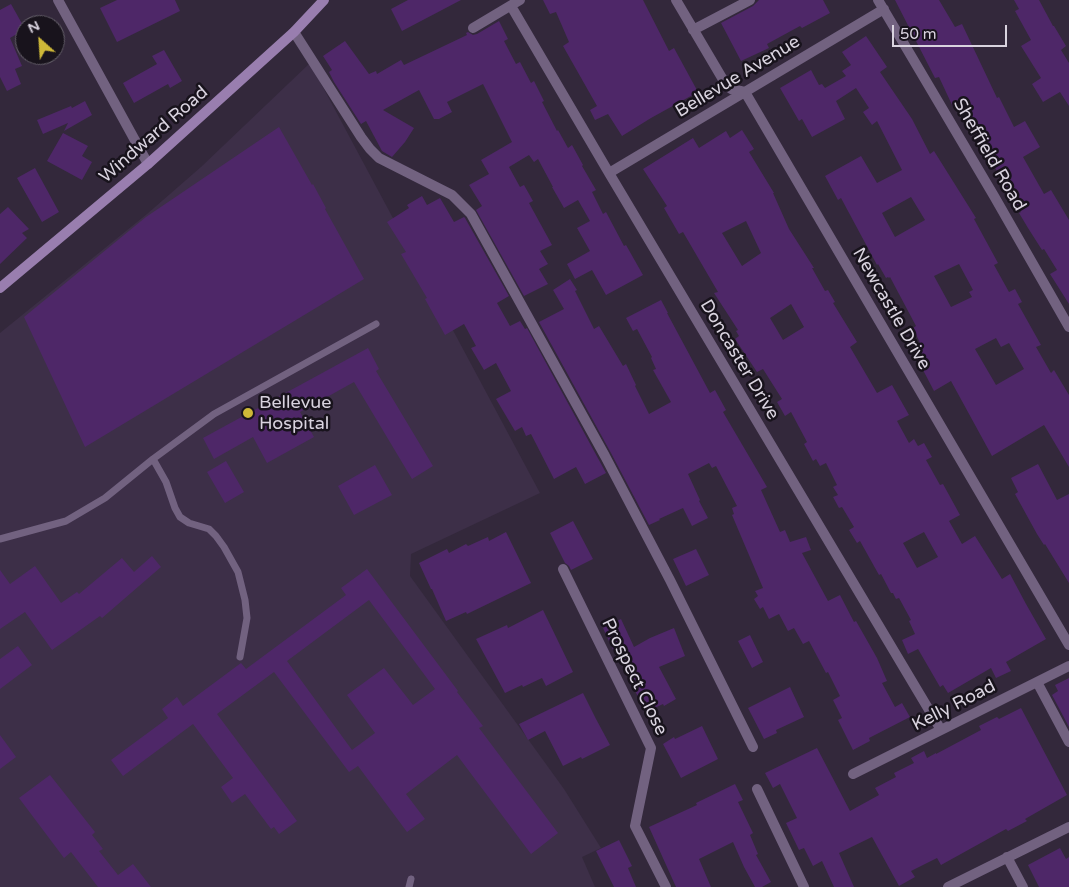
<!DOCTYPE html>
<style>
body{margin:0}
#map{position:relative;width:1069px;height:887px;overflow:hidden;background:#33283b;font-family:"Varela Round",sans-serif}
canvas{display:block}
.north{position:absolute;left:15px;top:15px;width:50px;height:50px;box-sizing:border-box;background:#18131c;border:1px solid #65606a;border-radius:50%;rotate:334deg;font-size:14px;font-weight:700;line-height:20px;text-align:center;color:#d9d3df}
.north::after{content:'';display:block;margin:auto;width:18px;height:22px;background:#ceb838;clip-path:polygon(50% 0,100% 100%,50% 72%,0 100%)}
.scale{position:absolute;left:892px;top:25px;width:115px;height:22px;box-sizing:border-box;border:2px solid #d9d3df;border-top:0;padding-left:6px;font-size:15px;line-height:18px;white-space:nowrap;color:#d9d3df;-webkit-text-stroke:4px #18131c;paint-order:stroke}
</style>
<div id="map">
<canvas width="1069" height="887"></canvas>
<div class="north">N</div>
<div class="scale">50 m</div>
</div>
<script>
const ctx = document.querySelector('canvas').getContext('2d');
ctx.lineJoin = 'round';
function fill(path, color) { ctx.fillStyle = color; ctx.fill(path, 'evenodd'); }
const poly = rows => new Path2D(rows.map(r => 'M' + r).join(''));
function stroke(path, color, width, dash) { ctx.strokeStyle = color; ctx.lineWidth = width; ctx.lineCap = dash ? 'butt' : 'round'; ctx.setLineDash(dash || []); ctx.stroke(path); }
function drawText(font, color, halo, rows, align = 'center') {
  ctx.font = font + ' "Varela Round",sans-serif'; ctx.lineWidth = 5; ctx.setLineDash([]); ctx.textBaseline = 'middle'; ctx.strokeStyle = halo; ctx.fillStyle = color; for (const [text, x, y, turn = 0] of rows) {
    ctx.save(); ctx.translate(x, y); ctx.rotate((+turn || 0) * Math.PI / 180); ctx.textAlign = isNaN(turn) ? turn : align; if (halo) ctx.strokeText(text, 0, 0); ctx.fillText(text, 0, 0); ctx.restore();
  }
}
fill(poly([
 [310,63,540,493,411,554,410,576,564,789,601,848,582,857,595,887,0,887,0,333,147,214,201,167]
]), '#3d2f48');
fill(poly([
 [117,0,175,0,180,11,117,42,100,8],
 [408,0,461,0,402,31,391,9],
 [543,0,643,0,669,51,674,48,698,92,651,118,622,136,608,114,595,120,590,110,597,106,563,46,569,42,556,12,550,14],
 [759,0,823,0,830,13,802,28,800,26,767,44,769,48,741,61,721,23,753,6],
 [895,0,939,0,955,27,962,24,997,98,999,97,1014,127,1025,121,1040,147,1023,157,1044,194,1051,190,1069,220,1069,304,1050,274,1057,270,1044,249,1042,250,1028,228,1019,213,1021,212,1004,185,1004,184,993,164,990,166,981,151,984,149,982,146,986,143,975,121,968,124,959,104,953,107,939,77,935,78],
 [1014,0,1039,0,1053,26,1054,26,1066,46,1061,50,1069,63,1069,106,1060,92,1043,102,1032,84,1041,78,1021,46,1031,40,1015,11,1019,9],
 [11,4,25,29,10,38,22,66,15,69,21,84,7,91,0,77,0,10],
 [499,21,508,39,504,41,516,64,520,62,531,83,534,81,544,101,542,102,557,131,558,130,568,148,572,145,583,165,582,166,596,190,592,192,603,214,606,212,624,246,626,245,643,275,606,295,592,270,575,279,567,264,590,251,577,228,590,221,578,200,564,208,552,187,553,187,538,159,534,162,529,155,509,167,520,187,524,185,533,201,529,203,552,245,540,251,548,264,539,269,548,284,524,296,476,210,482,206,469,185,489,174,481,160,512,142,483,84,447,102,452,112,439,119,434,119,419,90,383,110,414,128,405,142,392,157,382,151,366,121,361,124,334,82,329,72,332,70,323,56,345,41,369,74,376,71,377,74,401,60,404,65,467,35,466,33,468,32,473,35,477,34],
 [866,36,887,67,880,72,912,119,930,154,934,151,976,218,974,219,998,263,994,265,1009,292,1015,289,1022,302,1018,304,1041,345,1036,347,1051,373,1054,370,1069,395,1069,467,1044,425,992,456,951,381,934,391,911,347,920,343,913,328,916,326,890,277,889,278,888,277,886,278,878,264,877,265,841,198,838,200,825,176,861,156,877,183,902,170,877,121,872,125,863,112,869,108,856,88,836,101,845,119,812,137,802,119,799,121,780,88,811,70,819,85,822,84,825,88,846,76,842,71,851,65,842,52],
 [911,197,925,220,895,237,882,213],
 [959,264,973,290,969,292,972,297,951,307,934,276],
 [996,338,1001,347,1009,343,1024,369,996,385,975,349],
 [164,50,182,81,170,88,168,84,134,103,123,83,157,64,152,56],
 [85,101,92,115,64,131,68,123,43,134,37,120,71,106,72,108],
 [279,127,312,185,313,184,326,208,325,209,364,279,85,447,24,317,146,217],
 [742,130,754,149,749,152,774,193,773,193,789,229,814,268,812,268,825,291,828,290,835,302,833,303,857,342,850,347,877,393,892,385,909,415,897,421,909,443,914,439,918,446,924,443,932,457,926,460,940,485,943,484,960,515,949,521,962,544,975,536,1002,579,1010,574,1026,604,1046,639,1006,662,1011,671,996,678,991,668,948,693,943,685,940,687,918,649,908,654,902,640,915,634,909,621,911,620,899,598,896,599,893,593,891,593,881,574,879,575,860,541,857,543,849,530,854,527,842,507,839,508,833,497,838,495,833,487,837,485,826,463,820,466,816,459,813,461,804,444,807,442,791,412,785,416,777,402,782,399,763,369,757,372,735,339,739,336,736,331,738,330,714,293,718,292,683,232,679,234,664,208,667,206,643,169,693,138,699,148,726,131,730,138],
 [746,221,761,253,742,266,722,233],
 [791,304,804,327,783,340,770,318],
 [924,532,938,557,917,568,903,543],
 [63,133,88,146,82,156,92,162,82,180,47,161],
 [35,168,59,212,42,222,17,178],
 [422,196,427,205,440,198,454,222,464,217,465,218,509,296,497,303,510,326,520,321,525,329,527,328,606,473,585,484,576,467,554,479,531,434,526,436,522,427,515,431,496,399,511,391,496,363,484,370,471,348,476,346,464,324,445,335,425,299,427,298,401,254,406,252,387,222,409,208,407,205],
 [8,207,29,229,22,233,27,238,0,264,0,214],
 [570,279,577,290,575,291,594,329,599,326,623,366,626,364,636,385,635,386,649,414,671,402,653,370,656,369,651,358,652,357,637,329,633,331,626,318,661,300,668,313,667,313,710,393,715,390,726,410,723,412,767,487,761,490,780,532,785,530,790,542,806,537,811,550,802,553,828,601,840,595,854,622,856,621,877,658,887,681,882,683,895,707,902,703,910,717,869,738,870,741,853,750,838,720,842,718,833,700,840,696,828,672,826,673,809,641,803,644,794,628,788,631,779,614,769,619,763,607,760,609,754,599,758,596,755,591,763,588,732,515,734,514,732,508,737,506,716,466,712,468,709,463,688,474,700,500,699,501,708,518,692,526,683,508,659,519,660,520,649,525,611,453,539,322,564,309,553,290],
 [368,348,379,369,376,371,433,466,412,479,354,382,300,412,314,437,267,463,253,437,214,459,203,438],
 [226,461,244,492,225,503,207,472],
 [1038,464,1057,500,1069,494,1069,583,1045,544,1044,545,1037,534,1015,494,1018,492,1011,478],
 [375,465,392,495,354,515,338,486],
 [573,521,593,559,571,570,569,566,565,563,550,533],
 [506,532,531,583,467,614,466,612,446,621,432,589,431,589,419,563,447,549,449,553,466,544,468,546,488,537,489,541],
 [696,549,709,575,686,586,673,559],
 [152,556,161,567,102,618,100,616,52,650,25,612,0,629,0,570,10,584,35,566,61,603,77,592,79,594,122,558,134,572],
 [367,569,458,691,457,692,483,726,479,728,558,833,531,854,457,755,406,794,425,819,407,832,358,766,349,772,274,672,217,714,297,821,279,834,274,827,271,829,245,794,232,803,221,787,233,778,193,724,123,776,111,760,168,718,162,709,177,697,183,706,241,663,246,669,346,595,341,588],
 [369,600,435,689,413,705,384,668,347,695,375,733,352,750,287,661],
 [543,610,573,672,546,686,542,678,523,687,522,685,505,693,476,639,507,625,508,628],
 [621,619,634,647,650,638,674,628,685,656,659,667,676,699,664,706,663,704,646,712,633,687,635,686,615,649,613,650,603,628],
 [750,635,763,662,752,668,738,641],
 [18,646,32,665,0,689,0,659],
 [1069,678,1069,727,1052,695,1058,691,1055,685],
 [790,687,804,717,776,730,777,733,764,739,748,708],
 [583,693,596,719,610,745,582,759,581,757,563,766,545,731,528,740,519,724],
 [1021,708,1067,795,1025,819,1027,821,1008,831,1006,829,941,865,937,858,911,871,915,877,899,886,872,837,839,853,854,887,834,887,822,861,813,866,804,848,799,850,786,823,797,818,780,784,773,788,765,773,817,748,850,811,879,795,875,788,896,777,894,773,914,763,911,758,924,751,927,758,936,753,936,754,981,730,979,726,997,717,999,719],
 [702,726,718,759,681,778,663,744,674,737,675,739],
 [0,735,16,757,0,769],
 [50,775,95,832,92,835,103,849,99,851,118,875,133,864,151,887,98,887,71,852,64,858,19,798],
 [735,784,743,800,738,802,753,833,750,835,758,854,756,855,771,882,762,887,755,887,744,867,733,842,699,859,711,887,676,887,649,827,697,805,696,803],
 [619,840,632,866,628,868,636,887,614,887,596,851],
 [1060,848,1066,859,1069,857,1069,887,1039,887,1028,865]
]), '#4e2768');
stroke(poly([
 [153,459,166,482,175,508,180,517,189,523,209,529,216,536,224,547,238,572,245,600,247,618,240,657],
 [0,539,66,521,105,498,153,459,214,414,376,324],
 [409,887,411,879]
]), '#726280', 7);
stroke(poly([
 [58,0,148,164],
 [676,0,725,83,731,89,745,92,1069,645],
 [878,0,994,196,1069,327],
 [511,6,609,173,941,730],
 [473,28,520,0],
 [693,30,750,0],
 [294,32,361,137,370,149,379,158,452,195,471,214,605,456,670,580,753,747],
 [609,173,884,9],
 [563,569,651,748,635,826,666,887],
 [1037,682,1069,742],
 [853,774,1069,666],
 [757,789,804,887],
 [1007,857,1023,887],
 [948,887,1069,827]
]), '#726280', 10);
stroke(poly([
 [0,288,148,164,294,32,324,0]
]), '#997eaf', 10);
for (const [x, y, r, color] of [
 [248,413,6,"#ceb838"]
]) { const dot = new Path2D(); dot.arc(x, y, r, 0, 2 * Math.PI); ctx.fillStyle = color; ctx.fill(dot); stroke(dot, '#18131c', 2); }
drawText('18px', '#d9d3df', '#18131c', [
 ["Bellevue Avenue",738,77,-31],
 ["Windward Road",154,135,-41],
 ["Sheffield Road",989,155,60],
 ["Newcastle Drive",891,309,60],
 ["Doncaster Drive",739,360,59],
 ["Prospect Close",634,677,64],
 ["Kelly Road",954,706,-27]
]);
drawText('18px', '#d9d3df', '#18131c', [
 ["Bellevue",259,403],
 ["Hospital",259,424]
], 'left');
</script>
